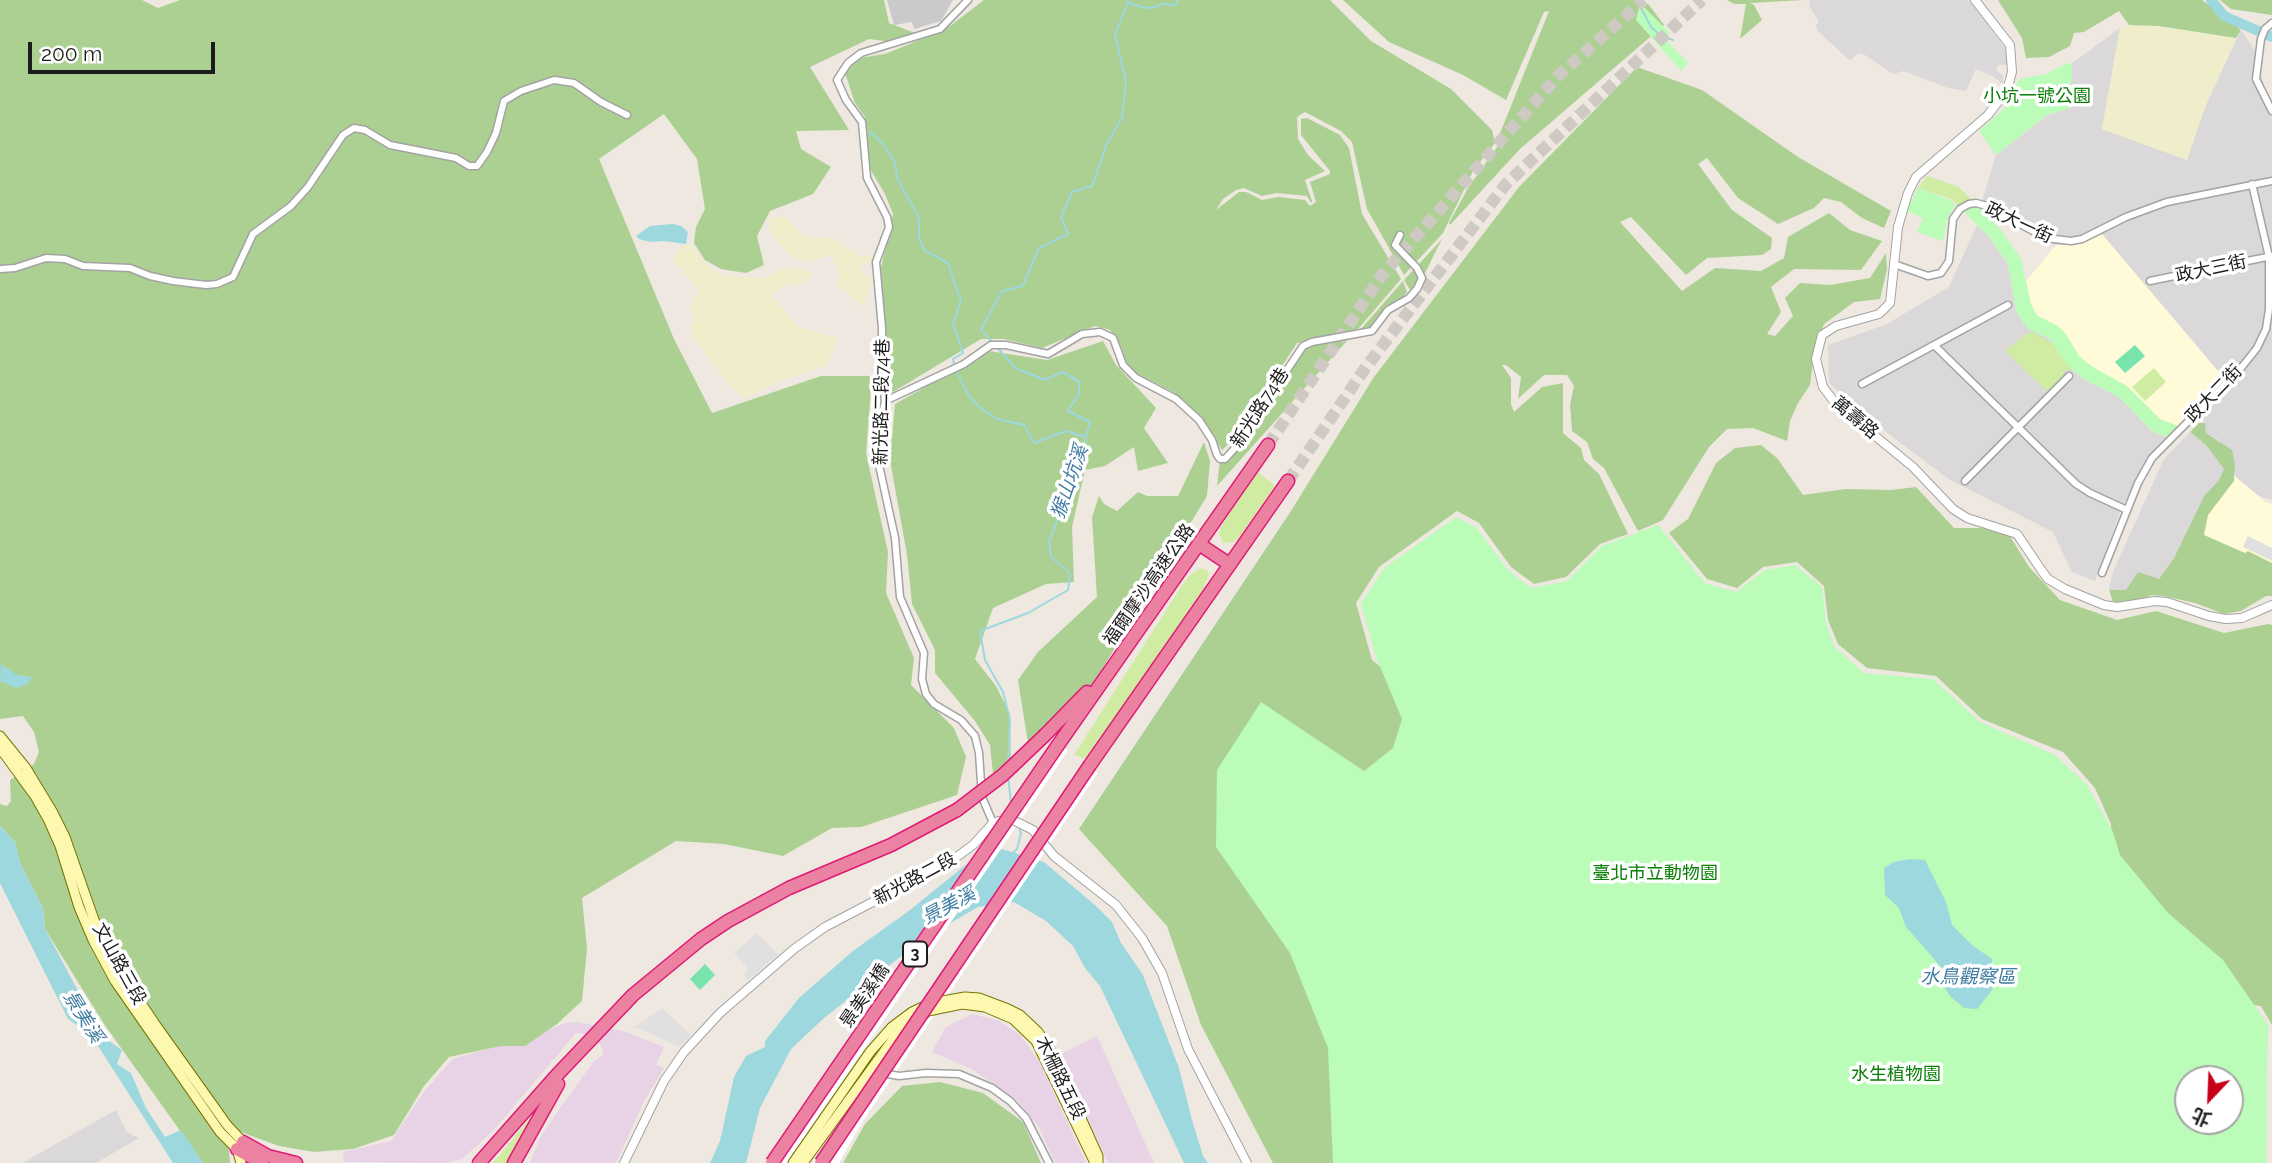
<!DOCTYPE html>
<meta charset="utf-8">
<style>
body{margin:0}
#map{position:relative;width:2272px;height:1163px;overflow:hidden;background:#eee8e0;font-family:Raleway,"Noto Sans TC",sans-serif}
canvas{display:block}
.north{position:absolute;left:2174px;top:1065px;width:70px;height:70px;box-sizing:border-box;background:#fff;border:2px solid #a4a4a4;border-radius:50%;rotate:203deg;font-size:19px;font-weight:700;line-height:28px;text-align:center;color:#1c1c1c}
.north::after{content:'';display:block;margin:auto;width:24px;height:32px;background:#c70018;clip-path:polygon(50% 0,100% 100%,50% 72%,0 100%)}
.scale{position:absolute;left:28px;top:42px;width:187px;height:32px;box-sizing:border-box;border:4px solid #1c1c1c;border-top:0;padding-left:9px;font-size:21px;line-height:24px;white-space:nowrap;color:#1c1c1c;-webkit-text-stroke:5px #fff;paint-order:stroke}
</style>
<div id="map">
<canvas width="2272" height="1163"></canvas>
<div class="north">北</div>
<div class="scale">200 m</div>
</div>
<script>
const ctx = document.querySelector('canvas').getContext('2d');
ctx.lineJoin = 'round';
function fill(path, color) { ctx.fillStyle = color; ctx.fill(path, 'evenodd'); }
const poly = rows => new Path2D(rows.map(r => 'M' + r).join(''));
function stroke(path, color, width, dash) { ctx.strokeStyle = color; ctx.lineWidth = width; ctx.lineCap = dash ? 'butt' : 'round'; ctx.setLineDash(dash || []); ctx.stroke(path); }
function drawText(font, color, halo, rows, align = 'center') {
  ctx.font = font + ' Raleway,"Noto Sans TC",sans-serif'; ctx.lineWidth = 7; ctx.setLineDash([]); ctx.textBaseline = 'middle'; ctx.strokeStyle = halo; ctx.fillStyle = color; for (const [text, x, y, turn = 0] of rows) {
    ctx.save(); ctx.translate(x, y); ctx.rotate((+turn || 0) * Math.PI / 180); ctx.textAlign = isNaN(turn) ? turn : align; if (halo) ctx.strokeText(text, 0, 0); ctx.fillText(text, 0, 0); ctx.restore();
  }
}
fill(poly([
 [1810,0,1969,0,2007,51,2008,65,1998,65,1996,70,2003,76,2003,84,1992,76,1976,69,1966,91,1948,88,1904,71,1893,74,1865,55,1858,53,1850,61,1817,30,1816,25,1819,22,1809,6],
 [2120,28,2102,129,2187,160,2205,107,2241,30,2256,52,2272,120,2272,500,2256,495,2235,476,2235,464,2219,440,2206,433,2202,416,2224,378,2088,240,2068,245,2056,245,1980,208,1996,155,2048,115,2070,108,2071,64],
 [1977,225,1990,238,2008,264,2016,311,2027,328,2050,339,2067,365,2085,380,2119,397,2152,431,2167,437,2158,445,2146,461,2121,509,2095,581,2072,572,2053,532,1950,480,1890,435,1829,383,1828,345,1887,324,1949,287],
 [2190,432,2206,445,2224,469,2219,480,2204,496,2174,558,2159,579,2126,591,2109,590,2112,574,2164,459],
 [116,1110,127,1132,139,1138,96,1163,22,1163]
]), '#dad8d9');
fill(poly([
 [972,1014,999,1021,1020,1035,1039,1061,1086,1163,1055,1163,1039,1127,1019,1102,972,1069,932,1052,946,1027],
 [576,1022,623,1031,664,1047,656,1065,664,1068,644,1101,616,1163,530,1163,540,1138,560,1108,594,1061,602,1056,604,1050,597,1041,585,1034,576,1033,492,1132,462,1159,445,1163,344,1162,343,1152,391,1141,423,1093,453,1059,526,1038,566,1023],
 [1097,1036,1154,1163,1108,1163,1059,1055]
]), '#e8d2e6');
fill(poly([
 [2102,234,2224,378,2178,426,2160,419,2127,386,2094,368,2079,356,2066,334,2038,316,2031,305,2026,281,2056,245,2078,244],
 [2231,473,2266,502,2272,504,2272,568,2193,534]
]), '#fffad8');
fill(poly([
 [887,0,953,0,941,21,914,29,912,22,894,25]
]), '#cacaca');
fill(poly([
 [2141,24,2236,38,2205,107,2187,160,2102,129,2120,28],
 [785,216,803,236,833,238,861,257,872,255,872,263,860,263,862,273,874,279,863,307,837,284,840,271,830,255,805,262,788,253,769,230,770,218],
 [692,245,702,261,719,274,754,279,765,278,775,272,794,267,813,273,804,283,787,285,770,293,799,327,839,339,826,366,776,382,755,394,743,397,730,386,693,337,690,328,695,321,690,307,699,290,673,260,682,246]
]), '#efedca');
fill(poly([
 [1927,176,1959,187,1972,200,1958,206,1951,199,1918,188],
 [2031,331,2056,346,2072,369,2064,371,2062,378,2048,392,2005,351],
 [2154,368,2166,382,2145,401,2132,387],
 [1257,471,1275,486,1238,539,1233,542,1223,543,1219,534,1221,527],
 [1201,568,1207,570,1209,575,1198,601,1088,760,1074,755,1181,587,1189,576],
 [537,1109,510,1163,492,1163,498,1157]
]), '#cfeca2');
fill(poly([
 [0,0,142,0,158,8,180,0,884,0,889,23,915,33,892,42,869,39,810,67,849,130,796,131,801,149,831,167,813,194,770,211,757,236,764,265,746,273,721,269,705,260,694,243,696,227,705,209,697,159,664,114,599,159,674,339,712,413,821,376,872,376,866,453,888,552,886,593,914,658,911,685,954,728,966,757,957,795,861,827,832,828,783,856,724,844,676,841,582,898,587,948,582,1001,557,1024,525,1046,501,1046,449,1057,424,1086,394,1135,353,1149,314,1152,279,1146,227,1127,230,1163,203,1163,104,1024,45,929,43,908,20,863,15,842,0,826,0,804,7,806,11,801,10,780,34,764,39,752,34,732,23,716,0,719],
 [984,0,1330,0,1371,41,1451,89,1492,130,1495,143,1473,171,1443,233,1404,275,1367,209,1352,142,1341,131,1305,112,1297,117,1298,139,1308,155,1325,171,1305,180,1312,201,1311,203,1307,196,1277,193,1262,196,1244,188,1236,190,1223,199,1216,210,1239,192,1246,192,1262,200,1279,197,1305,200,1310,206,1316,202,1310,182,1330,174,1330,171,1301,135,1301,119,1307,118,1340,135,1349,148,1362,214,1401,279,1358,329,1297,343,1236,437,1222,450,1202,417,1173,392,1136,373,1126,361,1121,346,1110,330,1095,326,1042,348,1004,339,981,339,888,395,887,353,881,268,893,214,885,194,867,164,865,117,855,103,845,73,859,58,885,54,946,29],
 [1343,0,1641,0,1649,5,1664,25,1520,149,1450,225,1449,223,1468,188,1500,143,1499,136,1549,11,1544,12,1506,100,1463,75,1389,42],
 [1727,0,1804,0,1750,3,1754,5,1762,20,1740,39,1746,4,1734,4],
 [1998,0,2202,0,2241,30,2236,38,2159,26,2129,25,2119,11,2084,32,2074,33,2070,46,2049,57,2026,58,2022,38],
 [2220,0,2272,0,2272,15,2231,9],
 [1637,67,1702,90,1798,157,1891,211,1884,228,1862,218,1841,202,1824,198,1814,208,1778,224,1738,198,1707,158,1698,164,1732,210,1772,238,1771,249,1762,255,1707,258,1686,275,1631,217,1620,222,1682,291,1715,268,1761,271,1784,258,1788,237,1829,213,1850,230,1882,241,1861,270,1794,269,1771,287,1781,312,1767,334,1775,336,1793,316,1785,298,1800,283,1830,285,1870,278,1886,253,1887,269,1880,299,1854,302,1824,324,1814,354,1810,385,1798,403,1790,421,1787,441,1753,428,1727,429,1709,447,1663,520,1638,531,1604,468,1593,459,1587,442,1572,431,1570,405,1574,386,1567,375,1544,375,1518,399,1521,377,1506,365,1502,365,1511,378,1511,404,1514,412,1542,387,1563,383,1563,433,1581,448,1584,460,1599,474,1628,534,1600,544,1566,577,1534,584,1511,567,1479,523,1457,511,1379,567,1356,603,1372,660,1428,706,1378,1163,1273,1163,1201,1025,1167,926,1079,829,1289,514,1374,377,1519,187],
 [1442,239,1424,275,1410,290,1404,280],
 [1403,281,1407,292,1401,299,1386,306,1370,327,1360,330],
 [1353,334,1217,486,1220,460,1238,444,1290,359,1300,346],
 [1103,341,1116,365,1156,408,1144,428,1168,463,1138,471,1134,447,1105,466,1085,470,1072,527,1074,582,1046,584,993,608,975,659,996,686,1010,714,1011,771,994,783,990,745,975,721,935,673,935,650,912,604,907,555,890,460,895,404,989,351,1047,360],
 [2199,423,2205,423,2206,433,2232,450,2235,465,2234,481,2208,515,2204,535,2245,553,2248,551,2272,563,2272,596,2266,596,2241,611,2224,614,2195,603,2164,596,2152,595,2138,600,2113,602,2109,590,2126,590,2138,572,2159,579,2174,558,2204,496,2219,480,2224,469,2206,445,2190,432],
 [1204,442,1210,461,1207,496,1093,684,1030,756,1018,680,1038,652,1097,597,1092,517,1099,496,1104,504,1117,511,1138,492,1147,496,1178,496],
 [1761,445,1777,458,1803,495,1846,489,1891,490,1916,487,1954,528,2005,528,2029,567,2060,600,2117,620,2156,611,2224,633,2268,624,2272,625,2272,1163,2272,1025,2261,1006,2211,1000,2188,1079,2188,1121,2020,1163,2113,872,2111,824,2095,788,2063,752,1982,719,1936,676,1867,668,1838,644,1828,620,1824,586,1797,562,1763,567,1737,588,1707,579,1669,533,1688,519,1716,463,1735,448],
 [940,1082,983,1093,1023,1122,1041,1163,843,1163,865,1124,902,1086]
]), '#acd092');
fill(poly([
 [1640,3,1669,32,1668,42,1688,63,1681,71,1636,20],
 [2067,63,2071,64,2072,67,2070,108,2047,115,1996,155,1979,131,2004,109,2013,95,2019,79,2047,74],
 [1918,188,1950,200,1955,205,1947,220,1943,241,1917,232,1923,218,1907,211],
 [1973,207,1980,208,2001,230,2021,259,2031,304,2036,315,2058,326,2066,334,2079,356,2094,368,2127,386,2160,419,2178,426,2167,437,2152,431,2119,397,2085,380,2067,365,2050,339,2027,328,2016,311,2008,264,1990,238,1963,211],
 [1456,517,1476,527,1508,570,1531,588,1567,581,1602,546,1658,525,1705,583,1736,592,1765,570,1795,565,1822,587,1826,623,1834,646,1864,673,1933,679,1980,722,2055,755,2087,785,2113,832,2120,855,2168,913,2223,960,2268,1025,2266,1163,1333,1163,1328,1048,1290,953,1216,847,1217,770,1261,702,1364,771,1393,748,1402,719,1376,657,1361,604,1383,569],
 [2188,1079,2230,1079,2230,1121,2188,1121]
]), '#bbfcb9');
fill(poly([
 [2135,345,2145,356,2125,373,2115,362],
 [705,964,715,975,700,990,690,979]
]), '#78e3ad');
fill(poly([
 [2248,536,2272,548,2272,561,2243,547],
 [757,933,778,955,748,980,744,974,749,969,734,953],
 [662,1008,691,1035,680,1047,635,1027]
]), '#e0e0e0');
fill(poly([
 [673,224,681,226,688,232,686,244,663,241,650,242,639,239,636,236,650,226],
 [1,664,17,675,32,677,28,684,16,688,0,681],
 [0,826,15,842,20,863,43,908,45,929,84,1002,83,1013,102,1036,122,1050,117,1064,131,1073,146,1108,165,1137,181,1130,203,1163,173,1163,91,1035,68,1019,0,883],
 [1002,849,1044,862,1096,906,1112,922,1121,943,1143,975,1179,1068,1192,1120,1203,1156,1208,1163,1184,1163,1100,986,1085,968,1073,946,1046,921,1014,902,978,907,921,940,823,1019,791,1049,760,1108,746,1163,710,1163,720,1141,734,1077,746,1056,765,1047,765,1041,799,998,853,951,910,910,973,859],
 [1910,859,1925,860,1946,902,1952,925,1972,945,1992,959,1993,989,1977,1009,1964,1008,1950,996,1942,984,1942,968,1906,927,1899,908,1885,895,1884,868,1894,862]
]), '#9dd8df');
fill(poly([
 [1054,742,1068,751,786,1163,768,1163],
 [1086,763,1098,773,861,1124,839,1163,813,1163]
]), '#fff');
stroke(poly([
 [1637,0,1651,27,1661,36,1673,40],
 [1128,3,1145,8,1156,7,1161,4,1175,5,1178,0],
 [870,132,883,144,895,162,897,178,919,218,919,238,924,250,948,263,961,301,953,323,963,353,953,359,954,364],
 [992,342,981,330,1002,291,1023,286,1039,248,1068,234,1061,217,1072,192,1092,186,1107,143,1122,118,1126,82,1115,35,1129,0],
 [996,346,1015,368,1045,380,1062,372,1079,381,1079,394,1068,411,1090,422,1079,461,1049,542,1051,557,1070,573,1068,590,1028,613,980,631,985,660,1003,692,1010,720,1008,764],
 [958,374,967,393,979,407,997,419,1024,425,1034,443,1066,431,1085,437],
 [1008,777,1011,802],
 [1012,854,1017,849,1021,833,1019,827]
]), '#9dd8df', 2);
stroke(poly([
 [2211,0,2224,16,2272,37]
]), '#9dd8df', 10);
stroke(poly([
 [1268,445,1382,275,1558,76,1644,0],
 [1288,481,1366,367,1506,184,1702,0]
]), '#cec9c3', 12, [12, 6]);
const minor = poly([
 [968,0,940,29,861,53,848,63,837,80,846,100,862,122,867,178,887,217,889,227,876,262,882,328,882,374,885,401,879,429,879,465,895,538,900,597,924,653,922,679,926,694,934,704,961,720,975,736,979,753,982,797,993,823],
 [2272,23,2265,29,2261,39,2256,79,2272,111],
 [1894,264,1928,276,1941,273,1949,261,1953,219,1960,209,1969,204,1976,203,1987,206,2046,238,2071,241,2082,239,2126,217,2167,202,2272,181],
 [0,269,15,268,46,258,65,259,83,266,130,268,150,276,173,281,206,285,217,284,233,277,253,234,291,206,308,187,343,135,354,128,365,130,390,145,456,158,469,166,477,166,487,152,496,133,504,101,521,91,554,80,574,83,601,102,627,115],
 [2150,281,2272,256],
 [1934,345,2076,484,2090,493,2127,510],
 [1862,384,2008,305],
 [885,401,964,364,991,345,1006,345,1048,354,1082,334,1100,332,1113,338,1123,365,1136,378,1176,399,1199,420,1212,440,1217,455,1220,459,1225,459,1235,448,1303,346,1312,342,1372,331,1388,310,1409,298,1417,289,1422,278,1417,268,1395,245,1400,235],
 [1965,481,2069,376],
 [2102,573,2138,483,2152,458,2241,368,2257,348,2266,329,2269,309,2269,257,2252,184],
 [882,1073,899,1076,926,1073,959,1074,992,1088,1010,1101,1026,1118,1049,1163]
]);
const tertiary = poly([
 [1975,0,2010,45,2012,72,2007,90,1988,115,1916,177,1908,193,1898,227,1890,303,1879,314,1836,326,1822,335,1816,359,1823,387,1836,404,1913,467,1953,509,1967,518,2017,534,2042,571,2048,579,2065,589,2104,605,2117,607,2155,601,2167,602,2209,616,2226,619,2242,618,2272,605],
 [624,1163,664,1081,684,1052,720,1013,794,949,825,927,951,861,973,845,993,823,999,821,1013,820,1033,830,1054,856,1116,905,1142,938,1162,973,1188,1049,1247,1163]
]);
const secondary = poly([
 [0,736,26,768,52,811,65,837,99,934,111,958,155,1024,227,1125,243,1142,241,1145],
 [0,748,35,796,48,819,60,846,79,907,93,940,115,981,220,1132,237,1149],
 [237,1149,241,1163],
 [793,1163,870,1052,892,1027,912,1012,931,1003,965,997,979,998,1008,1009,1020,1015,1038,1032,1051,1051,1098,1156,1098,1163],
 [803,1163,897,1034,928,1011,962,1004,985,1007,1013,1019,1036,1041,1095,1163]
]);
const motorway = poly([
 [1199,544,1229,564],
 [1045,735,1087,692],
 [1058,745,1268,445],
 [1090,765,1288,481],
 [243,1142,268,1156,296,1163],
 [237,1149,262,1163],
 [479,1163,556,1076,633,995,701,939,728,921,789,888,891,845,957,810],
 [514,1163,558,1084]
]);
stroke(minor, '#a3a3a3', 9);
stroke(tertiary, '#a3a3a3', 10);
stroke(secondary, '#757400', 11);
stroke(motorway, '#e01975', 15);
stroke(minor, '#fff', 6);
stroke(tertiary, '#fff', 8);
stroke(secondary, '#fdf8af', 9);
stroke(motorway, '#eb82a2', 12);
const motorwayBridge = poly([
 [957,810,1003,775,1045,735],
 [772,1163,1058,745],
 [821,1163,1090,765]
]);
stroke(motorwayBridge, '#e01975', 15, []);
stroke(motorwayBridge, '#eb82a2', 12);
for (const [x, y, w] of [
 [915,954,24]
]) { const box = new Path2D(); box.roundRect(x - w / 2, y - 12.5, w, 25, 5); ctx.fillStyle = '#fff'; ctx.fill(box); stroke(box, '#1c1c1c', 2); }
drawText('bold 16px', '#1c1c1c', null, [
 ["3",915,954]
]);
drawText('18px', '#097f05', '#fff', [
 ["小坑一號公園",2037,97],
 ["臺北市立動物園",1655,874],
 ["水生植物園",1896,1075]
]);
drawText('18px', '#1c1c1c', '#fff', [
 ["政大一街",2019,223,25],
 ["政大三街",2211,269,-12],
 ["政大二街",2214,394,-46],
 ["新光路二段74巷",882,402,-89],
 ["新光路74巷",1260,408,-57],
 ["萬壽路",1855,418,40],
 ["福爾摩沙高速公路",1149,585,-55],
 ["新光路二段",915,879,-28],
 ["文山路三段",119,964,61],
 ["景美溪橋",865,996,-56],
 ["木柵路五段",1060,1078,64]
]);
drawText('italic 19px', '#3e7ba0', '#fff', [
 ["猴山坑溪",1070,482,-71],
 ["景美溪",949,906,-28],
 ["水鳥觀察區",1968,977],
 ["景美溪",83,1017,58]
]);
</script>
